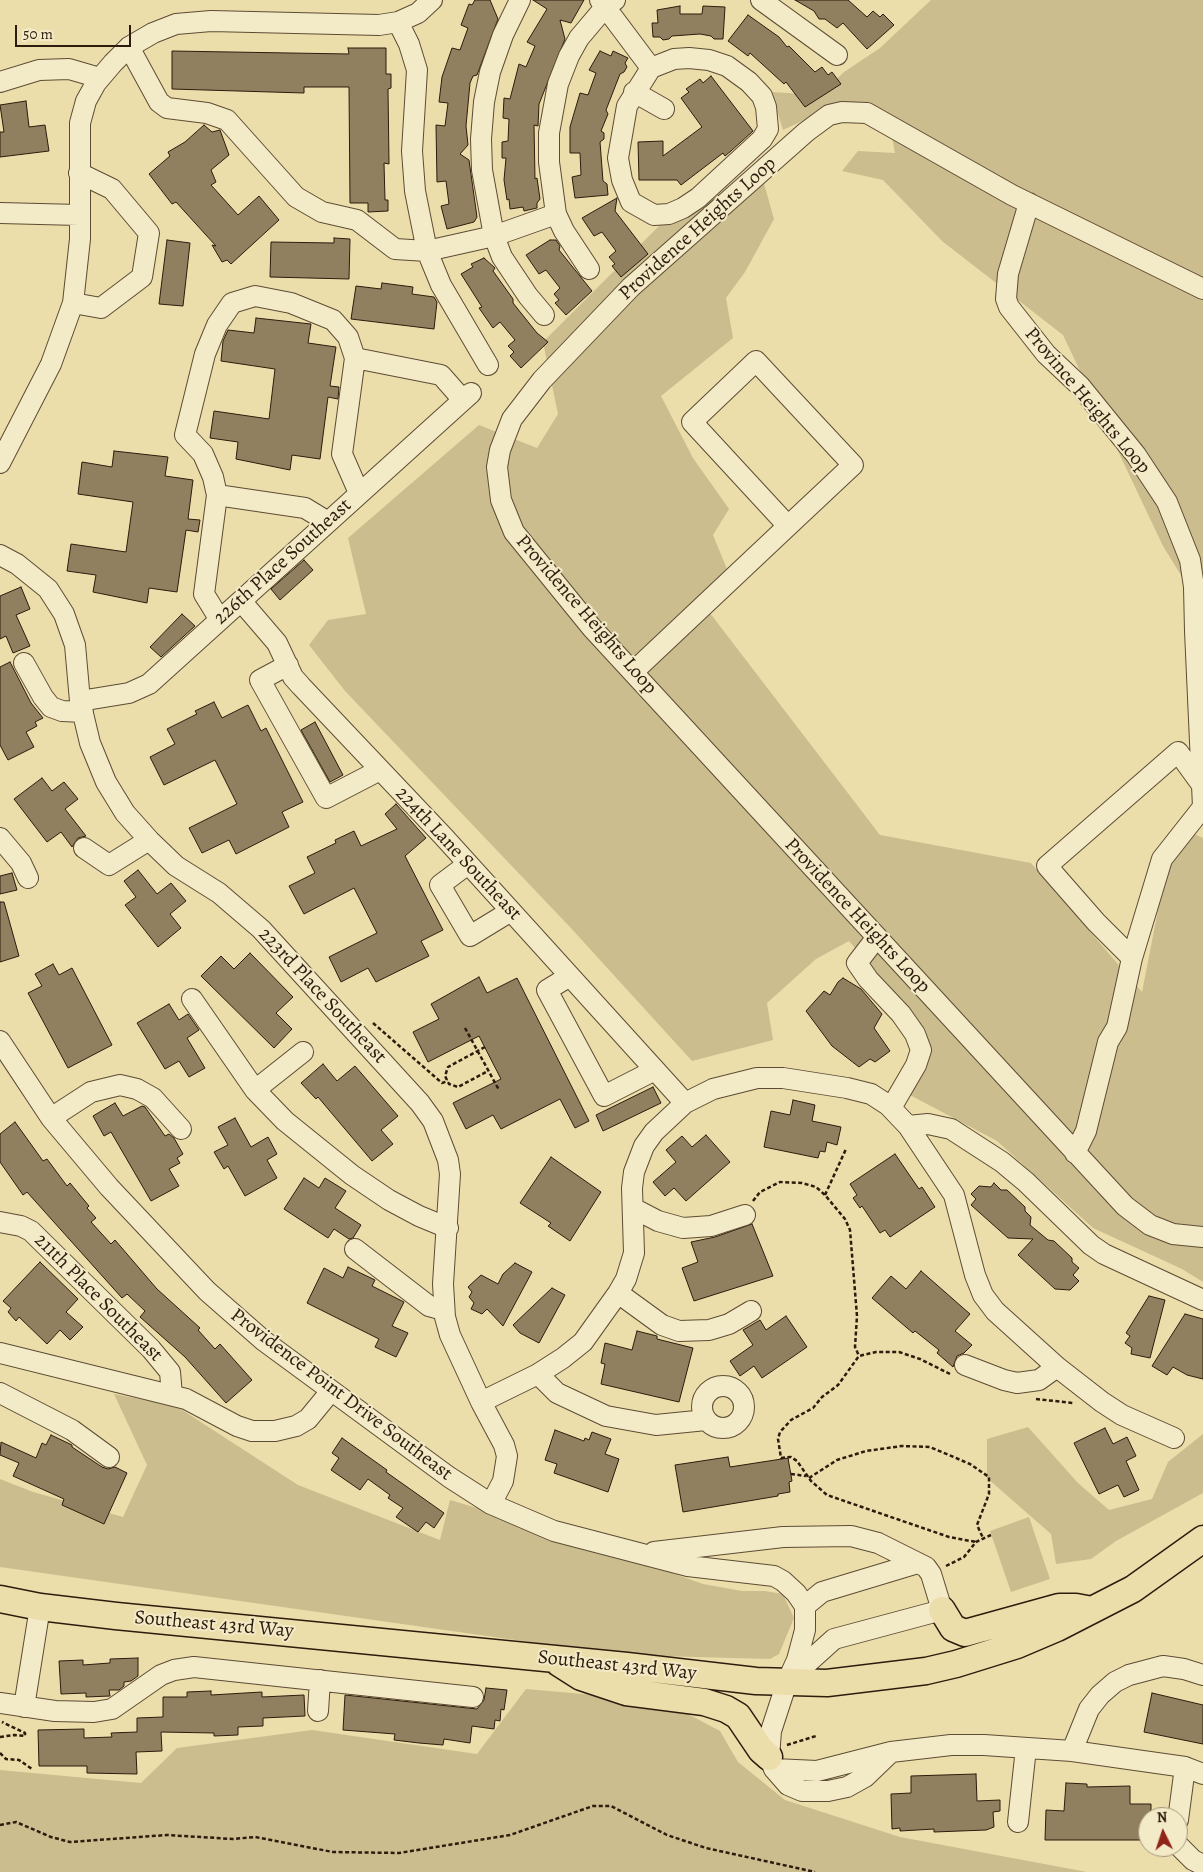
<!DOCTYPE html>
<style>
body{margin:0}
#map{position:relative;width:1203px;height:1872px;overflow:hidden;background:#ecdeaa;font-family:Alegreya,serif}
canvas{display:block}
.north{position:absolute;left:1138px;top:1807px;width:50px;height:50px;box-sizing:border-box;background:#f3eac8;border:1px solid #a4977d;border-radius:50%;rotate:356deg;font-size:14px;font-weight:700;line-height:20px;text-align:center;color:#2d1b0d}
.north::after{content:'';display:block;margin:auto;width:18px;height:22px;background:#8f2418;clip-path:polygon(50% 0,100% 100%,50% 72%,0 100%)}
.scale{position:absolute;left:15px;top:25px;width:116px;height:22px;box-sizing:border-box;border:2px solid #2d1b0d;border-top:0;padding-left:6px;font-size:15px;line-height:18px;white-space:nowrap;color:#2d1b0d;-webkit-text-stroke:4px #f3eac8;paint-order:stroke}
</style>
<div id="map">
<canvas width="1203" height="1872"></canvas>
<div class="north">N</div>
<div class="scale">50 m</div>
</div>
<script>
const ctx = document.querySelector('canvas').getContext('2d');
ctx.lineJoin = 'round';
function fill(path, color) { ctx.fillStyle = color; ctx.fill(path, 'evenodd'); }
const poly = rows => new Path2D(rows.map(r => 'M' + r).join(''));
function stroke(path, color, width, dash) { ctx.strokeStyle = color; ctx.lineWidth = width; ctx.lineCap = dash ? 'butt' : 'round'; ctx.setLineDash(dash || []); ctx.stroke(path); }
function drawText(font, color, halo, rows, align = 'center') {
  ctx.font = font + ' Alegreya,serif'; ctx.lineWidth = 4; ctx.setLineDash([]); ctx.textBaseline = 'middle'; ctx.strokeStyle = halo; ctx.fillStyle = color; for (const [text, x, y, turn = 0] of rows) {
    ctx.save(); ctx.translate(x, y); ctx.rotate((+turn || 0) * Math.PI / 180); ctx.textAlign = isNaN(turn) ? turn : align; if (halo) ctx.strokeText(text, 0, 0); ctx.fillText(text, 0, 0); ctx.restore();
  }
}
fill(poly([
 [931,0,1203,0,1203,611,1163,546,1063,335,942,241,883,180,842,171,858,151,895,153,887,111,834,106,783,130,771,92,820,95,844,72,880,48],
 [763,180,774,219,745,272,726,298,733,338,661,396,693,458,729,509,713,535,727,569,703,604,880,835,1031,863,1142,992,1168,859,1188,831,1203,838,1203,1282,1182,1269,1093,1228,997,1141,910,1095,929,1047,879,975,849,941,816,959,767,1003,773,1040,692,1061,569,926,345,691,309,645,328,620,366,614,348,538,479,425,537,448,558,414,543,342,668,217],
 [114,1394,176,1406,298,1485,440,1540,450,1500,548,1529,703,1584,742,1591,765,1591,783,1594,794,1618,779,1654,770,1659,621,1655,0,1567,0,1479,33,1492,123,1517,147,1465],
 [1028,1427,1078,1483,1109,1510,1152,1499,1168,1462,1203,1434,1203,1493,1116,1541,1091,1559,1056,1564,1051,1534,987,1478,987,1439],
 [1029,1517,1050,1579,1011,1592,990,1531],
 [526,1689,663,1701,720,1731,738,1762,785,1800,900,1837,1087,1872,0,1872,0,1770,141,1783,177,1748,312,1730,477,1754]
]), '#ccbd8f');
const building = poly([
 [475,0,490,0,498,19,477,75,473,76,470,83,466,126,468,145,460,154,469,160,477,217,474,222,447,229,441,206,449,204,446,181,437,182,436,125,445,126,448,103,439,102,442,77,452,48,460,50,468,28,461,25,469,4,472,5,475,0],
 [533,0,584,0,571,23,560,20,565,39,539,104,538,126,534,125,535,179,537,178,540,199,537,203,537,208,524,211,523,207,510,209,509,199,507,200,504,180,506,158,502,158,502,142,508,141,509,119,503,118,504,98,510,99,519,64,526,67,535,46,527,42,547,9,533,0],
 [795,0,848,0,867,17,873,11,880,17,883,14,894,25,867,49,843,23,837,28,825,19,819,19,814,11,795,0],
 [680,6,680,14,702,14,703,6,725,7,723,39,714,39,711,36,700,34,672,36,669,39,663,40,660,37,653,37,652,23,658,23,657,10,680,6],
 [748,15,779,37,787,47,789,46,815,72,822,67,828,75,832,72,841,84,805,107,786,82,784,84,750,53,748,56,728,41,748,15],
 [348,48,386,48,386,74,391,74,391,88,388,89,389,164,384,163,385,200,388,200,388,211,368,212,368,203,350,203,349,87,304,87,304,93,172,89,172,51,349,54,348,48],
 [600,51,611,56,613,51,628,58,625,63,627,67,624,72,620,74,606,110,608,114,601,131,604,133,604,139,600,142,603,181,607,184,608,195,575,198,572,177,581,175,580,153,570,153,570,127,580,93,588,95,596,73,589,70,600,51],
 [711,76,753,131,731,151,725,156,723,153,681,185,677,180,639,180,638,142,663,141,663,156,702,127,681,98,689,92,686,89,700,79,703,83,711,76],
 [26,101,29,127,45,125,49,151,0,157,0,132,4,132,0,105,26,101],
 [204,125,212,132,220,130,229,155,211,170,216,182,211,185,238,215,259,196,279,220,231,264,227,260,222,262,212,245,216,246,176,202,172,204,149,174,170,156,168,152,185,142,204,125],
 [617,198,615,211,648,254,621,277,612,266,615,264,609,257,616,251,602,232,594,236,582,218,617,198],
 [334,238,350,239,349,279,270,277,271,242,334,243,334,238],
 [167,240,190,243,183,306,159,304,167,240],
 [550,240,556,240,560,246,559,250,592,291,566,315,555,303,559,300,554,294,560,288,546,270,539,274,526,255,550,240],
 [484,258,495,268,493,271,513,299,513,303,537,333,548,342,521,368,510,356,514,352,508,346,515,340,500,322,493,328,479,308,482,307,461,274,473,267,471,264,484,258],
 [382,283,413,287,412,294,434,297,437,302,434,329,351,319,356,286,381,289,382,283],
 [256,318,311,324,308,343,336,347,330,386,339,387,338,399,328,397,320,459,292,455,290,470,236,459,238,442,210,438,214,411,269,419,275,369,221,361,223,341,228,330,254,333,256,318],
 [114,451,168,457,165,476,193,480,188,519,200,520,198,532,186,530,177,592,149,588,147,603,93,592,96,575,67,571,71,544,126,552,133,502,78,494,82,462,112,467,114,451],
 [304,560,313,570,280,600,271,589,304,560],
 [21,587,30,609,16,615,30,646,13,653,6,636,0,639,0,596,21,587],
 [182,614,195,626,161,657,150,647,182,614],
 [10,662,31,703,43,718,35,722,37,726,26,732,34,747,8,760,0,745,0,667,10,662],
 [214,702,222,718,248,705,261,731,266,728,303,802,282,812,289,827,236,854,229,840,202,853,189,828,237,804,215,760,164,785,150,757,175,744,167,729,197,714,195,711,214,702],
 [315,722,343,775,330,782,301,730,315,722],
 [42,778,52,791,64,782,78,799,65,809,86,836,78,838,72,847,61,832,47,842,14,799,42,778],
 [396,804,426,838,405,856,443,930,421,941,429,956,376,982,368,968,341,982,329,957,377,933,354,888,304,914,289,886,315,873,307,857,336,843,335,840,354,831,361,846,397,829,385,814,396,804],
 [138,870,157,894,171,883,186,901,170,914,181,928,158,947,125,905,136,897,124,881,138,870],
 [12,873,17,890,0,894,0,876,12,873],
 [0,902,4,902,19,956,0,962,0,902],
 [250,953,293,997,276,1013,292,1029,274,1048,201,976,221,956,234,969,250,953],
 [53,964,59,975,72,968,112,1045,68,1068,28,993,42,986,35,974,53,964],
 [479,977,487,993,517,978,589,1121,575,1128,560,1099,501,1129,493,1115,466,1129,453,1103,501,1079,479,1036,428,1062,413,1032,439,1019,431,1004,479,977],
 [843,978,861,989,882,1014,874,1028,890,1051,875,1062,870,1059,859,1067,832,1046,806,1011,824,991,830,995,838,982,843,978],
 [169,1004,179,1020,188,1014,199,1030,187,1038,205,1068,189,1077,179,1061,165,1069,137,1023,169,1004],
 [323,1064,337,1081,355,1066,398,1116,381,1130,393,1144,372,1161,318,1097,316,1099,301,1083,323,1064],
 [653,1087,661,1103,603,1131,596,1115,653,1087],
 [793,1100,815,1105,812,1121,841,1127,837,1145,827,1142,825,1152,820,1151,818,1158,764,1147,771,1111,790,1115,793,1100],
 [115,1103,123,1116,142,1106,145,1107,165,1136,169,1134,174,1138,183,1154,177,1158,180,1163,169,1169,179,1186,151,1201,111,1132,104,1136,93,1116,115,1103],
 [235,1118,251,1147,268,1137,277,1154,267,1160,277,1178,245,1196,228,1166,224,1169,214,1152,228,1145,218,1127,235,1118],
 [15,1122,43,1161,47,1159,67,1186,70,1183,89,1206,87,1208,96,1218,91,1222,111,1244,115,1240,157,1289,200,1328,198,1330,215,1349,220,1344,252,1380,226,1403,185,1357,140,1317,145,1311,127,1294,122,1298,27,1192,23,1195,0,1162,0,1134,15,1122],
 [706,1135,730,1162,686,1201,674,1188,665,1196,653,1182,676,1162,666,1150,682,1136,692,1147,706,1135],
 [895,1154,919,1189,922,1187,935,1207,890,1237,885,1230,880,1233,862,1206,860,1208,853,1198,857,1195,850,1184,895,1154],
 [551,1157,601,1192,570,1241,548,1226,551,1223,520,1203,551,1157],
 [304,1178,319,1188,325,1178,346,1191,335,1208,361,1225,353,1238,349,1239,334,1229,328,1238,284,1209,304,1178],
 [994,1183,1001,1190,1007,1190,1025,1207,1025,1211,1031,1217,1030,1225,1048,1240,1054,1241,1072,1258,1072,1262,1079,1268,1073,1275,1079,1281,1070,1290,1055,1289,1018,1255,1033,1239,1008,1238,971,1205,976,1199,971,1194,979,1186,991,1187,994,1183],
 [752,1224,773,1276,694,1301,682,1268,698,1262,691,1242,715,1237,752,1224],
 [40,1262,78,1299,66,1312,83,1327,70,1340,60,1330,47,1344,19,1317,16,1321,8,1312,11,1308,3,1301,40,1262],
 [515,1263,532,1272,503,1326,487,1309,482,1314,471,1309,474,1303,469,1297,472,1292,468,1287,481,1275,498,1284,503,1274,515,1263],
 [348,1267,375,1280,372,1286,404,1302,392,1326,408,1333,396,1357,375,1347,379,1339,307,1303,324,1268,343,1278,348,1267],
 [921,1271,970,1314,955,1331,972,1345,964,1353,957,1356,953,1367,937,1353,939,1350,915,1331,913,1333,872,1298,891,1276,906,1289,921,1271],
 [552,1288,565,1295,539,1343,520,1333,513,1325,552,1288],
 [1149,1296,1165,1300,1150,1358,1131,1354,1132,1348,1125,1343,1130,1336,1126,1333,1149,1296],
 [1185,1314,1203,1319,1203,1379,1187,1375,1173,1367,1167,1375,1152,1366,1185,1314],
 [786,1316,807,1347,762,1378,754,1366,740,1376,730,1361,753,1345,743,1330,760,1320,766,1330,786,1316],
 [637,1331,657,1336,657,1339,693,1348,679,1402,601,1384,605,1364,601,1363,605,1343,632,1350,637,1331],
 [1105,1428,1113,1444,1127,1437,1136,1456,1126,1461,1139,1490,1124,1497,1118,1485,1099,1494,1074,1443,1105,1428],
 [555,1430,584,1441,585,1438,589,1440,592,1432,611,1439,605,1454,619,1459,608,1492,554,1473,557,1464,545,1460,555,1430],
 [51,1435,72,1445,72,1447,102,1467,108,1469,115,1467,127,1473,104,1524,62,1505,64,1499,13,1476,19,1463,0,1455,1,1442,36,1458,42,1443,46,1445,51,1435],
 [342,1438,387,1470,386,1472,444,1513,434,1528,426,1522,418,1532,396,1517,403,1508,388,1498,390,1495,368,1479,360,1490,331,1470,339,1458,332,1453,342,1438],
 [728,1457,730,1467,788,1458,792,1481,789,1482,790,1492,778,1494,778,1496,683,1512,675,1465,728,1457],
 [138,1658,138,1676,131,1681,124,1682,124,1686,119,1690,109,1690,110,1696,86,1697,86,1693,61,1694,59,1661,83,1660,83,1665,110,1663,110,1659,138,1658],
 [486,1688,507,1690,504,1710,501,1709,500,1721,495,1720,494,1729,472,1726,470,1743,444,1739,443,1745,419,1743,394,1740,395,1734,343,1730,345,1695,477,1709,484,1700,486,1688],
 [211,1691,211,1695,262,1692,262,1697,304,1695,305,1716,263,1718,263,1726,238,1727,238,1735,214,1736,214,1733,161,1732,162,1751,136,1752,137,1774,87,1773,87,1766,39,1766,38,1730,84,1729,84,1738,112,1737,111,1733,137,1732,137,1718,163,1717,163,1697,187,1697,187,1692,211,1691],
 [1152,1693,1203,1705,1203,1744,1144,1732,1152,1693],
 [976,1774,977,1801,1000,1800,1000,1811,993,1812,994,1827,986,1830,934,1832,934,1829,900,1831,900,1828,892,1829,891,1794,911,1793,911,1776,976,1774],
 [1066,1783,1087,1784,1087,1787,1130,1786,1130,1804,1151,1804,1151,1817,1148,1817,1147,1840,1045,1840,1046,1810,1064,1811,1066,1783]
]);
fill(building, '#90805f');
stroke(building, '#2d1b0d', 1);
const minor = poly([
 [520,0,503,35,490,72,484,102,481,139,482,170,494,236,502,257,528,296,544,315],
 [600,0,651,68],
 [761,0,837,55],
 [398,22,409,44,417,70,412,151,415,191,427,251,441,285,488,365],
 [129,47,159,102,167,108,207,113,227,120,296,197,322,212,357,220,395,249,427,251,494,236,556,214],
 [689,58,709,60,727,66,749,82,762,96,766,107,768,129,762,139,698,198,683,208,669,214,654,215,631,202,622,180,618,158,627,106,651,68,674,59,689,58],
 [0,82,39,70,69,69,100,78],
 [634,92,664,109],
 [1029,203,1008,274,1006,299,1009,307,1046,354,1080,386,1136,455,1167,502,1190,560,1194,587,1195,631,1201,764,1202,785,1203,807,1162,859,1132,958,1096,922,1047,866,1178,752,1202,785],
 [0,213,79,215],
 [589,269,564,231,556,214,549,162,549,133,558,84,569,56,579,38,606,6,615,0],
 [1203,289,1012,195,867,113,842,112,829,115,806,132,631,287,542,380,512,419,500,450,497,467,501,500,514,532,592,628,1125,1206,1150,1225,1173,1234,1203,1237],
 [73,303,101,308,142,277,149,233,112,189,79,173],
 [0,463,51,364,73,303,80,239,80,123,86,101,96,83,113,63,129,47,153,33,176,24,211,21,379,25,398,22,418,13,432,0],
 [359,493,342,454,355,358,441,375,463,400],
 [217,495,213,477,203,454,185,435,205,354,217,325,232,303,255,296,291,303,333,320,348,337,355,358],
 [0,555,17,564,48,589,64,614,75,645,80,701,90,743,106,782,125,813,150,841,176,866,219,893,261,929,420,1103,433,1121,448,1160,450,1174,443,1284,445,1317,450,1335,481,1402,504,1445,507,1456,503,1481,491,1504],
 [241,601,277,643,293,677,301,686,443,836,685,1103],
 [220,620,204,594,217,495,305,508,328,522],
 [24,663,43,697,51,707,62,711,83,712],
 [288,665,260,680,326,798,380,770],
 [633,672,788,526,853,465,756,361,692,422,788,526],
 [80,701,129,693,149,684,471,393],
 [0,838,21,863,28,878],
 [84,848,109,865,149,840],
 [468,864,440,885,470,936,511,911],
 [877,937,857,963,868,979,901,1014,915,1034,921,1050,916,1065,891,1108],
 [570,976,547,990,604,1096,655,1070],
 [192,999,255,1090,285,1121,352,1175,389,1200,419,1216,448,1228],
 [0,1041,51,1118,109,1187,207,1291,264,1341,449,1477,491,1504,554,1531,688,1566,774,1576,783,1581,796,1593,805,1606,805,1630,797,1660,787,1682,771,1731,769,1757,774,1769,788,1785,802,1791,828,1791,847,1787,865,1777,891,1752],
 [255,1090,303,1052],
 [51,1118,91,1092,120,1085,137,1089,153,1098,181,1129],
 [908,1126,928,1124,951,1129,1002,1162,1026,1182,1091,1245,1104,1254,1203,1300],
 [1075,1153,1086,1131,1108,1042,1117,1027,1132,958],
 [633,1208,658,1221,683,1228,711,1226,745,1215],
 [0,1222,21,1226,31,1231,151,1349,170,1372,172,1395],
 [355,1249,429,1306,444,1310],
 [618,1293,662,1325,679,1331,709,1330,729,1324,751,1311],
 [0,1353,186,1399,237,1426,252,1431,275,1431,296,1426,308,1419,331,1391],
 [965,1365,1004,1380,1017,1383,1039,1380,1057,1367],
 [538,1374,557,1393,606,1416,656,1425,706,1420],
 '702 1407a21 21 0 1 1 42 0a21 21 0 1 1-42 0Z',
 [0,1393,72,1430,109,1457],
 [481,1402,538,1374,563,1358,583,1342,618,1293,626,1279,634,1253,632,1188,634,1172,644,1146,654,1132,685,1103,713,1089,757,1078,783,1078,847,1088,871,1094,888,1105,908,1126,954,1195,975,1275,983,1295,995,1311,1057,1367,1102,1402,1122,1415,1174,1438],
 [654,1552,783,1537,851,1536,878,1543,926,1567,931,1574,942,1610,834,1639,793,1676],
 [805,1606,822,1592,918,1563],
 [0,1703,55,1711,94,1712,112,1709,161,1675,174,1670,194,1667,473,1697],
 [24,1707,40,1607],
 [318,1711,320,1680],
 [1072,1751,1089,1709,1100,1695,1115,1682,1129,1675,1163,1666,1184,1669,1203,1675],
 [774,1769,817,1771,891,1752,951,1745,984,1745,1072,1751,1185,1767,1203,1774],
 [1178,1820,1185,1767],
 [1018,1822,1026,1748],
 [1178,1845,1193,1860,1203,1865]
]);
const major = poly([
 [0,1599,40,1607,116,1616,627,1666,756,1681,827,1683,926,1671,956,1664,1017,1645,1057,1628,1133,1589,1203,1539],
 [942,1610,953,1628,965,1633,1059,1607,1076,1607,1092,1610],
 [559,1663,581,1677,626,1692,704,1702,726,1709,738,1716,761,1750,769,1757]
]);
stroke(minor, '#5d4c34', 22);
stroke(major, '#2d1b0d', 29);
stroke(poly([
 [373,1023,442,1083,448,1081],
 [465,1028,499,1090],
 [485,1047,448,1067,445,1076,449,1084,458,1087,488,1071],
 [825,1195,846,1149],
 [753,1201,760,1192,780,1182,802,1183,816,1187,825,1195,845,1219,850,1230,857,1316,855,1347,859,1356],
 [950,1374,920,1359,899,1352,876,1352,859,1356,838,1385,822,1397,813,1408,791,1420,780,1432,778,1439,781,1458,791,1457,797,1461,811,1481,827,1495,949,1537,976,1542],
 [1036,1399,1073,1403],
 [791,1474,806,1476],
 [809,1478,837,1460,866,1451,902,1446,930,1447,970,1464,989,1477,989,1494,977,1525,983,1538],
 [946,1566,964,1557,976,1542,991,1535],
 [0,1737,14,1735,25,1736,25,1733,2,1722],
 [787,1745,816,1736],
 [0,1753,6,1759,19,1760,32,1769],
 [0,1825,16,1822,51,1837,70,1842,167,1835,233,1839,255,1837,333,1852,399,1853,510,1835,593,1806,611,1806,667,1835,706,1848,815,1872]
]), '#2d1b0d', 2.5, [4, 2.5]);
stroke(minor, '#f3eac8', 20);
stroke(major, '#ecdeaa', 26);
drawText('20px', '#2d1b0d', '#f3eac8', [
 ["Providence Heights Loop",698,229,-42],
 ["Province Heights Loop",1087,401,50],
 ["226th Place Southeast",283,562,-42],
 ["Providence Heights Loop",586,615,49],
 ["224th Lane Southeast",458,854,47],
 ["Providence Heights Loop",857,916,47],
 ["223rd Place Southeast",322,996,47],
 ["211th Place Southeast",98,1298,45],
 ["Providence Point Drive Southeast",341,1395,37],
 ["Southeast 43rd Way",214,1625,5],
 ["Southeast 43rd Way",617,1666,6]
]);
</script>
